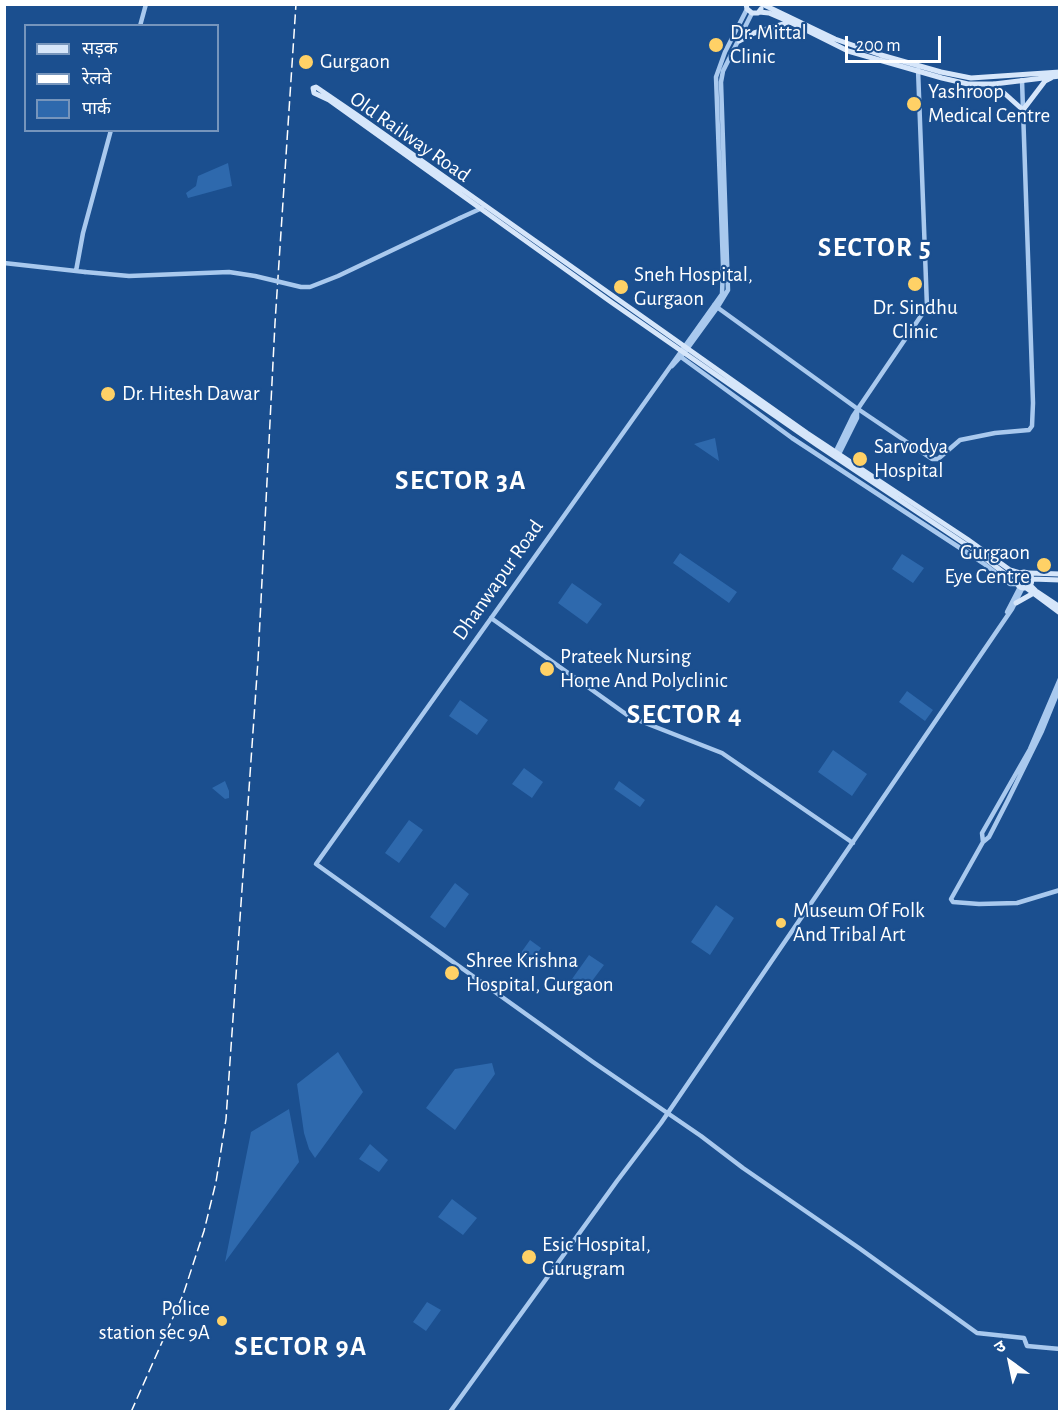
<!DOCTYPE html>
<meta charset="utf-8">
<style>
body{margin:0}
#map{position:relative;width:1064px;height:1416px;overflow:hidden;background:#1b4f8f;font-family:"Alegreya Sans","Noto Sans Devanagari",sans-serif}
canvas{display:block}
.frame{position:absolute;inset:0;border:6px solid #fff;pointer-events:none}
.legend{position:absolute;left:24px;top:24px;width:195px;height:108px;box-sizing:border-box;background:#1b4f8f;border:2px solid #7695bc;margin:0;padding:8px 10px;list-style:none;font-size:18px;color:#fff}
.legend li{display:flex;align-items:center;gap:12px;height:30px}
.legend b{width:30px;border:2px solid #7695bc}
.north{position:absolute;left:980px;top:1332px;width:60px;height:60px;-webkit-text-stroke:4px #1b4f8f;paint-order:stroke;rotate:327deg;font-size:16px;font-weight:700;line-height:24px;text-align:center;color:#fff}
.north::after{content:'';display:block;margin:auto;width:21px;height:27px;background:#fff;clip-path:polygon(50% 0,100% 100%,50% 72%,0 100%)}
.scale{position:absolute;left:845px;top:36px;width:96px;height:27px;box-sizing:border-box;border:3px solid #fff;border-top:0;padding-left:8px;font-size:18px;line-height:21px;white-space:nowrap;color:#fff;-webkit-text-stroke:4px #1b4f8f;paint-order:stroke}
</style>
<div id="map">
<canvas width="1064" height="1416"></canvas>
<div class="frame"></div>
<ul class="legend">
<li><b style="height:8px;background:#d6e6fa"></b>सड़क</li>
<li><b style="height:8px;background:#fff"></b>रेलवे</li>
<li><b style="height:16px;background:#2e69ad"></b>पार्क</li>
</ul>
<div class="north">उ</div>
<div class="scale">200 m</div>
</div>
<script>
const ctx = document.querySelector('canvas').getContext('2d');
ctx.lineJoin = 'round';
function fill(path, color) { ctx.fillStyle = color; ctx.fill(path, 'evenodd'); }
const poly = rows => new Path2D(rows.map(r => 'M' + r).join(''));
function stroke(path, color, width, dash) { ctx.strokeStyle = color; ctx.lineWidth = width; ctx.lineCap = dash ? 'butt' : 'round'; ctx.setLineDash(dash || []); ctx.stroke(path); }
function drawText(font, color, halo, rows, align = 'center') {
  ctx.font = font + ' "Alegreya Sans",sans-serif'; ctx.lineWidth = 4.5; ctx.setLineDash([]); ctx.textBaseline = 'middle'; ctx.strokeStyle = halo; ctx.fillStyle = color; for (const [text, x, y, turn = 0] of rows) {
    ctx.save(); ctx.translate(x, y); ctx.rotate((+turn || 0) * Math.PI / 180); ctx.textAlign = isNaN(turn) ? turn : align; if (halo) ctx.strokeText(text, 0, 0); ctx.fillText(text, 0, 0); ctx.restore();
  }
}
fill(poly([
 [228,163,232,186,188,198,186,193,196,186,198,176],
 [715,438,719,461,694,444],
 [680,553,737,592,729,603,673,563],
 [902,554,924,568,913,583,892,569],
 [572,583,602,604,587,624,558,603],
 [907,691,933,710,925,721,899,702],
 [460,700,488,720,477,735,449,716],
 [833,750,867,774,852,796,818,772],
 [524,768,543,782,532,798,512,784],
 [225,781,229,791,229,798,225,799,212,788],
 [619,781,645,800,640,807,614,789],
 [409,820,423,830,399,863,385,853],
 [455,883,469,894,445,928,430,917],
 [716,905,734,918,710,955,691,942],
 [530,940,541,948,531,962,520,954],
 [589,955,604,965,586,989,572,979],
 [338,1052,363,1092,315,1158,309,1149,304,1133,297,1084],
 [492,1063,495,1074,455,1130,426,1108,455,1069],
 [289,1109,299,1162,225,1262,251,1132],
 [370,1144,388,1160,379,1172,359,1159],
 [452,1199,477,1218,463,1235,438,1217],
 [427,1302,441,1310,426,1331,413,1322]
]), '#2e69ad');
stroke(poly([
 [747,9,725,52,716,77,723,266,722,294,316,864,593,1062,701,1136,743,1168,859,1248,977,1333,1024,1338,1027,1346,1060,1349],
 [140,26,146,4],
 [460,218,482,208],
 [4,263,85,272],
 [76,271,83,233,111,130],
 [714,305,855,407,932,459,938,459,960,440,995,433,1029,430,1032,426,1033,403,1022,80],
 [681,357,792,438,983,563,1010,584,1018,584],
 [672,366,685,352,717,308,728,290,721,82,723,71,752,13],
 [835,453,853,416,927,307,918,69],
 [838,456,857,418,857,412],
 [1007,612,1020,587],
 [491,618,630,717,722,753,853,843],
 [1060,687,1042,731,1008,800,989,837,983,842,951,899,953,902,979,904,1017,903,1060,890],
 [983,842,982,833,1030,749,1060,679],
 [450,1412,617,1181,661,1123,1012,609,1023,587]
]), '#a9c9ee', 4.5);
stroke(poly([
 [746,4,747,9,752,13,758,13,761,9],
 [762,4,835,39,881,55,941,72,971,78,1060,72],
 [759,12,769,13,790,22,848,51,942,78,968,84,994,84,1060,76],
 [739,41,754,33,790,22],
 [994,84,1023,110,1045,81,1051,78],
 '1016 580a8 8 0 1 1 16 0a8 8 0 1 1-16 0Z',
 [1029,573,1060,574],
 [1032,579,1060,580],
 [1017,583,977,552,817,445,611,302,329,100,314,93,313,88,316,87,357,115,807,433,967,539,1010,570,1020,573],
 [1030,585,1036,591,1060,607],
 [1025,587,1060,613],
 [1016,603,1032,594]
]), '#d6e6fa', 5);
stroke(poly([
 [131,1412,183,1295,204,1231,216,1182,226,1119,258,660,275,323,296,4]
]), '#fff', 1.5, [10, 4.5]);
stroke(poly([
 [85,272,129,276,229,272,255,276,301,287,310,287,338,276,460,218]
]), '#a9c9ee', 4.5);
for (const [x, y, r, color] of [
 [716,45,8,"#ffd166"],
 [306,62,8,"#ffd166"],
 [914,104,8,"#ffd166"],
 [915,284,8,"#ffd166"],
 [621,287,8,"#ffd166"],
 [108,394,8,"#ffd166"],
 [860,459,8,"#ffd166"],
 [1044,565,8,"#ffd166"],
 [547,669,8,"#ffd166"],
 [781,923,6,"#ffd166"],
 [452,973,8,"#ffd166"],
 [529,1257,8,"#ffd166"],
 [222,1321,6,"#ffd166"]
]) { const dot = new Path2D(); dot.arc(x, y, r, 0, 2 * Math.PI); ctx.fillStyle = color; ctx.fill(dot); stroke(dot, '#1b4f8f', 2); }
drawText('21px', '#fff', '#1b4f8f', [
 ["Dr. Mittal",730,33],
 ["Clinic",730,57],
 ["Gurgaon",320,62],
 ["Yashroop",928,92],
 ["Medical Centre",928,116],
 ["Sneh Hospital,",634,275],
 ["Gurgaon",634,299],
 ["Dr. Sindhu",915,308,"center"],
 ["Clinic",915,332,"center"],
 ["Dr. Hitesh Dawar",122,394],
 ["Sarvodya",874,447],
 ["Hospital",874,471],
 ["Gurgaon",1030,553,"right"],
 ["Eye Centre",1030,577,"right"],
 ["Prateek Nursing",560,657],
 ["Home And Polyclinic",560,681],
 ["Museum Of Folk",793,911],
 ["And Tribal Art",793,935],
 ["Shree Krishna",466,961],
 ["Hospital, Gurgaon",466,985],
 ["Esic Hospital,",542,1245],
 ["Gurugram",542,1269],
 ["Police",210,1309,"right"],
 ["station sec 9A",210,1333,"right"]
], 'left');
drawText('21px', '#fff', '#1b4f8f', [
 ["Old Railway Road",410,137,35],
 ["Dhanwapur Road",498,580,-55]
]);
ctx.letterSpacing = '1.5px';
drawText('bold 27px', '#fff', '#1b4f8f', [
 ["SECTOR 5",875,248],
 ["SECTOR 3A",461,481],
 ["SECTOR 4",685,715],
 ["SECTOR 9A",301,1347]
]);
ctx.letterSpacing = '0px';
</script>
